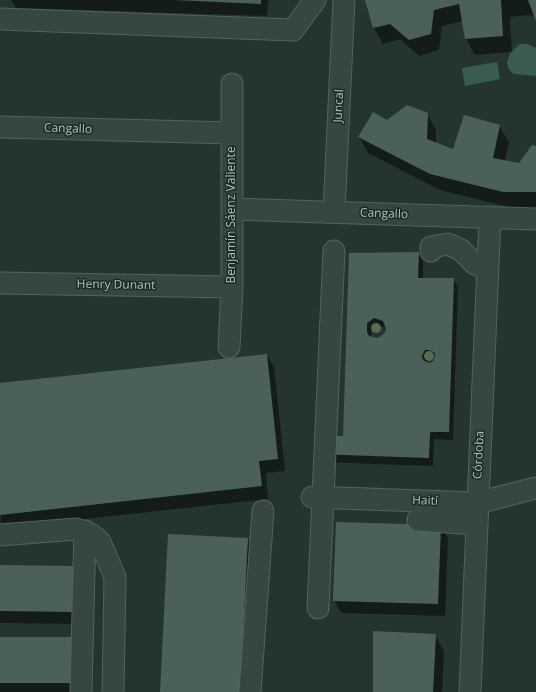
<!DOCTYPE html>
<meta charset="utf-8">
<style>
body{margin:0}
canvas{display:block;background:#23352e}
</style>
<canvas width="536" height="692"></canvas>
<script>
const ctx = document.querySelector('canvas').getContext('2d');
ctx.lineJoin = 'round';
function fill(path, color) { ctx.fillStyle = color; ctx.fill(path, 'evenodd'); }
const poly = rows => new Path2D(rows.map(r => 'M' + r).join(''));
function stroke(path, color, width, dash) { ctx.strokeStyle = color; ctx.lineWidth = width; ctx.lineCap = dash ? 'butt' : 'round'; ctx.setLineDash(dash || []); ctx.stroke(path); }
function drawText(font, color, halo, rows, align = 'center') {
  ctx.font = font + ' "Open Sans",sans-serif'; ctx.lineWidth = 3; ctx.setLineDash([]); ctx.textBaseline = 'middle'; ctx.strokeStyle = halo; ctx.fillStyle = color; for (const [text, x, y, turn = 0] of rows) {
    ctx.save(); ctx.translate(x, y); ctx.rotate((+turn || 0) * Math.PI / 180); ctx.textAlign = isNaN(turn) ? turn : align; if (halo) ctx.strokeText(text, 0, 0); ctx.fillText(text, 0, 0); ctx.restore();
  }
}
fill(poly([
 [520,44,527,44,536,48,536,76,514,74,509,70,507,62,510,53],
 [497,62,500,79,465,86,462,68]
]), '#395c4f');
fill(poly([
 [11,0,268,0,267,16,16,8],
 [366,0,536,0,536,18,535,16,527,15,510,17,512,52,475,55,466,39,463,21,442,26,439,50,419,56,400,39,383,44,374,28],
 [427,114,436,130,436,143,454,150,499,126,509,142,505,161,520,164,536,147,536,208,513,208,440,190,368,153,359,137,387,121],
 [418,253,423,261,423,279,453,279,458,287,453,440,434,439,433,466,321,462,344,437,350,254],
 [379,326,387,328,385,334,378,339,371,337,371,332],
 [434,357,435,360,429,364,427,363,430,358],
 [267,355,274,367,285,471,266,473,268,499,1,528,0,384],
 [441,526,448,538,445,616,341,613,334,600],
 [247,539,254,551,247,692,161,692],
 [0,566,74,567,80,624,0,623],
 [435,635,444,651,442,692,374,692],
 [0,637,73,638,80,692,0,692]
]), '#0007');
fill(poly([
 [174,0,261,0,261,4],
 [365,0,501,0,503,36,465,39,459,4,434,10,431,34,409,40,390,24,373,28],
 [528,0,536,0,536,21],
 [407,105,428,113,427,139,453,149,464,115,500,125,493,158,519,163,532,145,536,146,536,192,503,192,430,174,358,137,373,112,387,120],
 [419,252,418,278,454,278,449,432,430,432,429,458,315,454,316,435,343,436,349,253],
 [374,318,383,321,386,329,385,333,378,338,369,336,367,332,367,323],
 [425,350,429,350,435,353,434,360,432,362,429,363,423,360,422,356],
 [267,354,278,459,259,461,262,486,0,515,0,383],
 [336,522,441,525,438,604,333,601],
 [168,534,248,538,240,692,160,692],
 [0,565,74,566,74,612,0,611],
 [373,631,436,634,433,692,373,692],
 [0,637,74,637,73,683,0,683]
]), '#4b6059');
const minor = poly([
 [0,19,293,30,315,0],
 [0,127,232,133],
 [232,209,536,219],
 [334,212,344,0],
 [431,251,431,247,448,244,461,250,475,264,488,269],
 [0,283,232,287],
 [229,347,232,287,232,84],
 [312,497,477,503,536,488],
 [418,520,477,524],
 [0,535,76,529,92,535,100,542,115,577,113,692],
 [318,608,334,251],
 [81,692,85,531],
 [250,692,263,511],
 [470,692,490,217]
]);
stroke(minor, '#53635e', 23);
stroke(minor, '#364640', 21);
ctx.fillStyle = '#5c6a53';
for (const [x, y] of [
 [376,328],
 [429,356]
]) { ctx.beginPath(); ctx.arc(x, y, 5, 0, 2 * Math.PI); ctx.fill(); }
drawText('12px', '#b0c2bc', '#1b2a25', [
 ["Juncal",339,106,-87],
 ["Cangallo",68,129,2],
 ["Cangallo",384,214,2],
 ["Benjamín Sáenz Valiente",232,215,-90],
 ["Henry Dunant",116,285,1],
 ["Córdoba",479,455,-87],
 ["Haití",425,501,2]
]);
</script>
